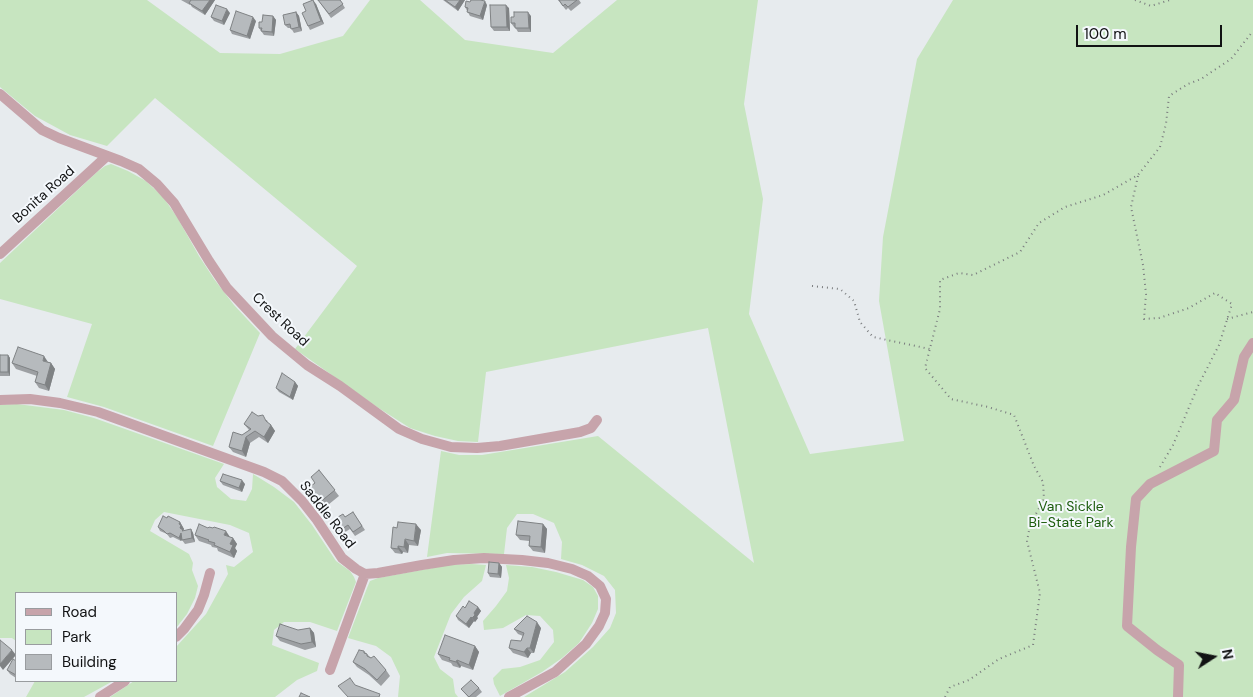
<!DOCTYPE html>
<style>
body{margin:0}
#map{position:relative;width:1253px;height:697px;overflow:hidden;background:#e7ebee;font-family:"DM Sans",sans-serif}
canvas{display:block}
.legend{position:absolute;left:15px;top:592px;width:162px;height:90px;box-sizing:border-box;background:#f4f8fc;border:1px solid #999c9f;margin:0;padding:6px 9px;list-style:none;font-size:15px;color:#111213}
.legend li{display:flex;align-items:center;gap:10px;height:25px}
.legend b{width:25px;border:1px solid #999c9f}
.north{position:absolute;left:1188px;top:632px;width:50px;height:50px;-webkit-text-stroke:4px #f4f8fc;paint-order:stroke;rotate:79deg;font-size:14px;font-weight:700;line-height:20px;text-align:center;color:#111213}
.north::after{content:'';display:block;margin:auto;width:18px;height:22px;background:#111213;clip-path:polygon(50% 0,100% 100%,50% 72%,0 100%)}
.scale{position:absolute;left:1076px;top:25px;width:146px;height:22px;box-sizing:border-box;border:2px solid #111213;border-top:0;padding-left:6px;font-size:15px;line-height:18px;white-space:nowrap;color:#111213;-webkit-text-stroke:4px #f4f8fc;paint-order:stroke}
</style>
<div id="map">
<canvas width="1253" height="697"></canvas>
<ul class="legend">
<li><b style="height:6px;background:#c7a4ab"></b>Road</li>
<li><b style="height:14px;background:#c7e5c0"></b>Park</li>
<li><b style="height:14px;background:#b6babd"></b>Building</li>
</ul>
<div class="north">N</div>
<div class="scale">100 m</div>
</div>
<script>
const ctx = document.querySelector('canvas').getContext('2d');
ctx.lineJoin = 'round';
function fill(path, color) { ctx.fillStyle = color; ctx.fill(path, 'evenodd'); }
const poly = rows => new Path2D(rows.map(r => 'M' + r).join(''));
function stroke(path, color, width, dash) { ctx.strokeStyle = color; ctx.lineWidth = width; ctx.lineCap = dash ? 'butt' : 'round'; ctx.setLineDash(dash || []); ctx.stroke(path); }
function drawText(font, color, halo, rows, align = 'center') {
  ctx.font = font + ' "DM Sans",sans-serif'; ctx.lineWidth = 4; ctx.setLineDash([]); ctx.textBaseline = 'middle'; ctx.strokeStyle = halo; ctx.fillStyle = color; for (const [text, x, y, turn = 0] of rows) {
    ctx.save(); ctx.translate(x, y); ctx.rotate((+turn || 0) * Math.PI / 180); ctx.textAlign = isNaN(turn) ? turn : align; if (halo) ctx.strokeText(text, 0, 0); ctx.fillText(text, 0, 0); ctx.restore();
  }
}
fill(poly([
 [0,0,147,0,220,53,280,54,343,36,370,0,420,0,465,40,553,53,617,0,758,0,744,104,763,199,749,314,810,454,904,441,879,301,883,237,917,59,953,0,1253,0,1253,697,524,697,565,672,593,647,610,628,616,613,615,590,604,576,582,565,561,559,562,542,554,523,533,514,517,514,507,528,504,554,447,553,427,557,441,451,459,455,482,455,598,436,754,563,708,328,486,372,478,442,458,441,435,436,410,428,377,407,295,349,357,266,155,98,107,146,70,135,35,116,0,87],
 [111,164,128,171,146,181,163,197,177,217,199,256,214,279,234,305,260,333,213,446,104,407,67,397,92,324,0,299,0,263,97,172,105,166],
 [17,404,64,410,94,418,224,464,215,478,217,487,231,499,246,501,252,489,253,474,274,487,294,502,312,525,336,561,350,571,354,577,356,582,337,631,310,622,284,622,274,630,272,645,319,663,317,671,297,680,275,697,110,697,134,681,176,681,176,647,206,614,228,574,226,565,234,567,253,552,249,533,230,525,164,512,155,520,150,531,189,554,193,563,192,570,198,586,195,598,187,614,176,628,176,593,16,593,16,641,12,638,0,638,0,405],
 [472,564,486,565,482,581,464,597,451,614,434,657,440,669,453,679,455,693,458,697,398,697,400,676,391,657,376,646,348,638,367,588,370,581,378,578,449,565],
 [506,565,532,567,556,572,583,580,593,587,598,596,598,609,592,623,579,643,562,658,542,672,500,696,494,684,493,678,502,669,520,667,540,660,554,642,553,630,540,616,526,615,503,628,484,630,483,621,496,606,507,591,509,578],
 [35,681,113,681,84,697,26,697]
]), '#c7e5c0');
stroke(poly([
 [1135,0,1151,6,1170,0],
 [1138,176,1131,207,1143,265,1146,294,1144,319,1159,318,1189,308,1215,293,1232,304,1219,345,1198,386,1173,445,1160,467],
 [812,286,840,289,854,301,860,322,873,337,930,349],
 [1227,319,1253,312],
 [945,697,950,687,969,680,999,659,1033,645,1040,593,1027,541,1030,525,1044,499,1043,482,1034,466,1014,415,988,407,951,399,925,368,940,309,940,280,959,273,973,275,1020,252,1039,223,1065,207,1103,195,1138,175,1160,147,1166,124,1169,96,1188,84,1201,79,1231,59,1253,31]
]), '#7a7c7e', 2, [1, 4]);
stroke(poly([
 [0,94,42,130,59,138,121,161,139,169,157,184,174,203,209,261,227,288,272,336,307,365,340,386,399,429,422,439,451,447,477,448,500,446,580,432,591,428,597,420],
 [0,254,107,156],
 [0,400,30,399,60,403,98,412,264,472,282,481,302,501,317,520,342,558,356,569,365,574,378,573,422,565,454,560,484,558,522,560,548,563,572,569,588,576,600,586,606,599,605,613,599,626,586,644,555,672,509,697],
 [176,637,184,629,198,610,204,595,210,573],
 [330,670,365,574],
 [100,697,125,681],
 [1178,697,1179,665,1157,650,1127,626,1131,547,1136,499,1150,484,1214,451,1217,420,1234,400,1244,357,1253,343]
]), '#c7a4ab', 10);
fill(poly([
 [181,0,215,0,205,15,192,7,190,4,190,5],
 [318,0,340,0,345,8,331,18],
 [443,0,465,0,458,11],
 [558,0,579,0,581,3,571,11,568,8,566,10],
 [316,4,324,24,310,30,308,26,306,11],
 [487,5,483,20,470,16,465,7],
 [509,8,510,31,494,31,491,27],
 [296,12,299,16,302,31,294,33,291,28,288,28,285,25],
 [230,13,224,25,214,21,211,17],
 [273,16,276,20,274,36,264,35,259,28,262,22],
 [531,16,531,32,518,32,515,27,514,27,511,23],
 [256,21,250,39,232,34,230,30],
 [0,355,8,355,10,358,10,376,0,376],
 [48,362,51,363,55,369,49,391,39,388,35,382,37,376,16,369,12,363],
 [295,382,298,386,293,400,279,392,276,388],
 [267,420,268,423,271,425,275,431,268,443,259,437,250,443,246,457,233,452,229,447,249,430,244,424],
 [319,470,339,496,323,509,307,489,315,483],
 [220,481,245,484,242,492,223,485],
 [353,512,365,530,355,536,350,529,342,534,333,520,345,517],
 [167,518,180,522,184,529,183,531,191,529,193,533,195,542,185,544,182,540,181,541,173,537,170,538,167,534,160,531,158,527],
 [543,524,547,529,545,553,533,551,529,546,529,541,520,540,516,535],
 [421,530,418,546,409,545,408,553,403,552,402,554,395,553,391,548],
 [195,535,230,537,233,538,237,544,235,548,237,551,234,558,218,551,217,548,212,547,211,545,199,541],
 [499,563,502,567,501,578,490,577,488,573],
 [478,607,481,611,477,617,478,618,475,622,474,621,469,628,458,620,456,616,465,608],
 [310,628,314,633,316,647,305,650,280,641,276,636],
 [541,628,534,653,531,653,528,658,513,653,509,648,521,641,523,636,518,634,514,629],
 [475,646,479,652,473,670,461,666,460,668,453,666,451,663,442,660,438,654],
 [364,651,370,657,386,670,390,676,381,686,369,675,357,667,353,662],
 [16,661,16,678,10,674,7,670],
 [479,688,482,692,476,697,468,697,461,689]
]), '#9da0a3');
fill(poly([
 [210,0,215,0,205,15,202,11],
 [313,0,316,4,324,24,321,21],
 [460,0,465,0,458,11,455,7],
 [485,1,487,5,483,20,480,16],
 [506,5,509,8,510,31,507,27],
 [227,9,230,13,224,25,222,21],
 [296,12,299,16,302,31,299,27],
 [528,12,531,16,531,32,529,28],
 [273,16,276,20,274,36,272,32],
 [253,17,256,21,250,39,247,36],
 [8,355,10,358,10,376,8,372],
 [44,356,48,362,43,361],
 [51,363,55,369,49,391,45,385],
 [295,382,298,386,293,400,290,397],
 [271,425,275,431,268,443,264,437],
 [246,437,250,443,246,457,242,451],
 [242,480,245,484,242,492,239,488],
 [180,522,184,529,183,531,185,535,180,528,179,524],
 [416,524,421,530,418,546,414,541],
 [543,524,547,529,545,553,541,547],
 [191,529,193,533,195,542,192,538],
 [226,531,230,537,224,535],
 [181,533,184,537,181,541,179,538],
 [233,538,237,544,235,548,237,551,234,558,230,552,230,544],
 [405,539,409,545,408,553,404,547],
 [398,546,403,552,402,554,398,549],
 [499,563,502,567,501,578,498,574],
 [478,607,481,611,477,617,478,618,475,622,472,618,474,613],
 [471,617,474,621,469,628,466,624],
 [537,622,541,628,534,653,530,648],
 [310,628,314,633,316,647,312,642],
 [475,646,479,652,473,670,469,665],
 [527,648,531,653,528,658,524,652],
 [12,650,16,655,3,670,0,666,0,664],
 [457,660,461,666,460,668,456,662]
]), '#7f8284');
const building = poly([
 [191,0,210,0,202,11,189,3,191,0],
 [313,0,321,21,308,26,302,13,306,11,303,4,313,0],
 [318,0,340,0,343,4,329,14,318,0],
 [445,0,460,0,455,7,445,0],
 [471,0,480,0,485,1,480,16,467,12,468,8,465,7,466,1,470,2,471,0],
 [559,0,577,0,568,7,565,4,563,6,559,0],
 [216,5,227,9,222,21,211,17,216,5],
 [490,5,506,5,507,27,491,27,490,5],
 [236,11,253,17,247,36,230,30,236,11],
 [296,12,299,27,291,29,290,24,285,25,283,15,296,12],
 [514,12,528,12,529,28,515,28,515,23,511,23,511,17,514,17,514,12],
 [263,15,273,16,272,32,261,31,262,28,259,28,259,22,262,22,263,15],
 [18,347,44,356,43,361,51,363,45,385,35,382,38,372,12,363,18,347],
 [0,355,8,355,8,372,0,372,0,355],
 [282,373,295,382,290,397,276,388,282,373],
 [252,412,258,416,263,415,266,421,271,425,264,437,255,431,246,437,242,451,229,447,233,432,242,435,251,429,244,424,252,412],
 [319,470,335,490,319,503,307,489,315,483,311,477,319,470],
 [223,474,242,480,239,488,220,481,223,474],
 [353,512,362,526,353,532,348,525,339,531,333,520,343,514,345,517,353,512],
 [163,516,167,518,168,516,180,522,179,524,181,525,180,528,183,530,182,531,191,529,192,538,182,540,181,533,179,538,170,533,167,534,164,531,158,527,163,516],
 [518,521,543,524,541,547,529,546,530,536,516,535,518,521],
 [398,522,416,524,414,541,405,539,404,547,398,546,398,549,391,548,393,527,397,528,398,522],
 [199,524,208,528,209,527,213,528,214,527,226,531,224,535,233,538,230,544,233,545,230,552,214,545,215,543,208,541,209,540,195,535,199,524],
 [489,562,499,563,498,574,488,573,489,562],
 [469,601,478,607,474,613,475,615,472,618,471,617,466,624,456,616,463,606,465,608,469,601],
 [527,616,537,622,530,648,527,648,524,652,509,648,511,640,521,641,524,633,514,629,527,616],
 [280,624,298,630,310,628,312,642,301,644,276,636,280,624],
 [445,635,475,646,469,665,457,660,456,662,449,660,450,658,438,654,445,635],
 [0,640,12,650,0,664,0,640],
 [359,650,364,651,364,653,367,654,367,656,371,658,374,656,386,670,377,680,365,669,353,662,359,650],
 [13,659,16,661,16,675,7,670,13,659],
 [350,678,355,685,380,694,379,697,348,697,338,686,350,678],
 [471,680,479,688,469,697,461,689,471,680],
 [301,693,310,697,299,697,301,693]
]);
fill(building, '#b6babd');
stroke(building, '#7f8284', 1);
drawText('14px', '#111213', '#f4f8fc', [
 ["Bonita Road",44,195,-42],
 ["Crest Road",280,320,43],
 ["Saddle Road",327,515,52]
]);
drawText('14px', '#1d5d0e', '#f4f8fc', [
 ["Van Sickle",1071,507],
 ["Bi-State Park",1071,523]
]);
</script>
